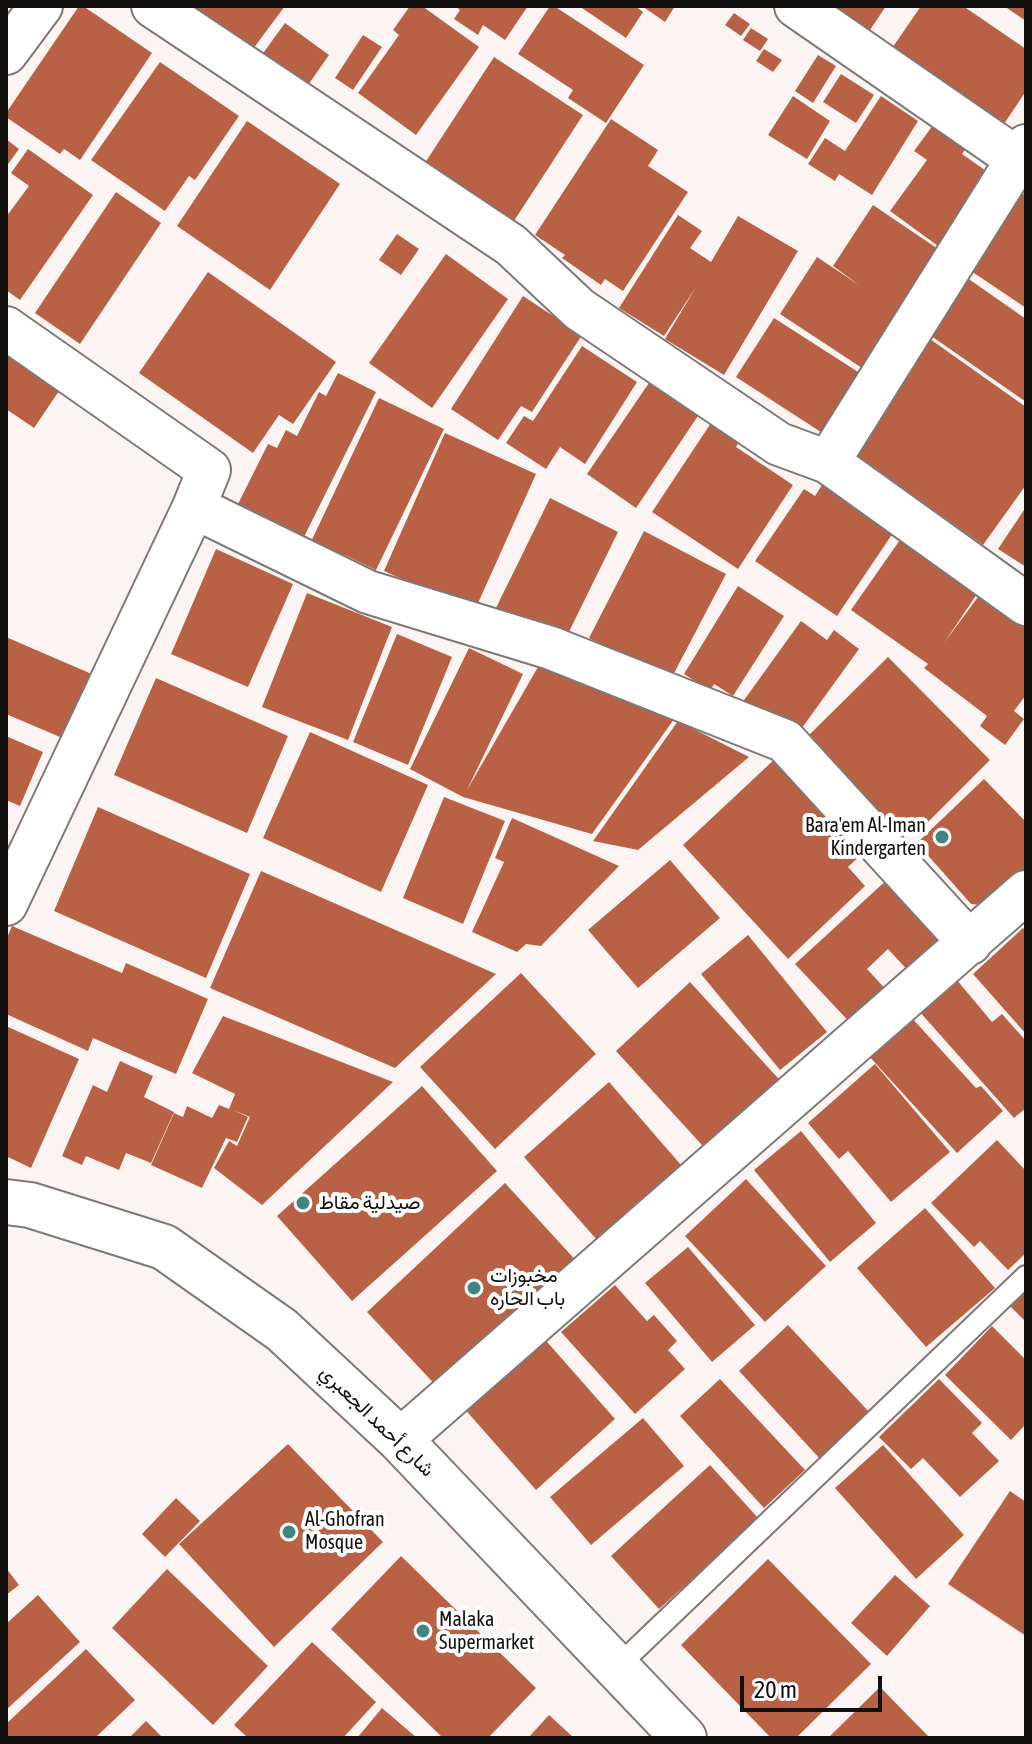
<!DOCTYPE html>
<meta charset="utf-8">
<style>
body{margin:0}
#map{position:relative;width:1032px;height:1744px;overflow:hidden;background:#fcf4f2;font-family:"Asap Condensed",sans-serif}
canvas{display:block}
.frame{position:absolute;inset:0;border:8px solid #12100f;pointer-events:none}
.scale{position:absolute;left:740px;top:1676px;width:142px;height:36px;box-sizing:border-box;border:4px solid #12100f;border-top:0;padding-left:10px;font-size:24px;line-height:28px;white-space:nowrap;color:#12100f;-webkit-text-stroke:6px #fff;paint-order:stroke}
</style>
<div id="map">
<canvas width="1032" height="1744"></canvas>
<div class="frame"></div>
<div class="scale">20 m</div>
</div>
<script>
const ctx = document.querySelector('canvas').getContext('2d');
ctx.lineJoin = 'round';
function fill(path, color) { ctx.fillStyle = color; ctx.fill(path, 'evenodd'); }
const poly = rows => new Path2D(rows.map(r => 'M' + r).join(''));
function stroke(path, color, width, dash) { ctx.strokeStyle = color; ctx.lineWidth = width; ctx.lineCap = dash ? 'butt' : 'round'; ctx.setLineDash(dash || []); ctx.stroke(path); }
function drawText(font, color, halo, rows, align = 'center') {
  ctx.font = font + ' "Asap Condensed",Vazirmatn,sans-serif'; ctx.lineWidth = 8; ctx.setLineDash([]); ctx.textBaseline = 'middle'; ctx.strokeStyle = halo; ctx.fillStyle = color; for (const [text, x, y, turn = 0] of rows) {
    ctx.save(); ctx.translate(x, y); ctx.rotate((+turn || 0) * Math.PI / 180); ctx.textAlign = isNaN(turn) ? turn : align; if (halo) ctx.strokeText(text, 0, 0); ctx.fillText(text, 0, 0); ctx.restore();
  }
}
fill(poly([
 [79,6,83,6,152,53,80,160,64,149,60,154,6,117,6,113],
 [187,6,285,6,250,53],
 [410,6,422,6,479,47,416,135,358,93,399,35,393,30],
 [455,6,528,6,505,40,483,25,478,35,454,19,460,10],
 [550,6,554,6,644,65,606,123,568,98,573,90,518,54],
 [579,6,635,6,643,12,626,38],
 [642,6,675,6,665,22],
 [809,6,886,6,862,42],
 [921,6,963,6,1026,49,1026,91,998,133,886,57],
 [1004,6,1026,6,1026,21],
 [734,13,750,24,741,36,725,25],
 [285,23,329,55,306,88,261,56],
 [751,28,768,39,760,51,743,40],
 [363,35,382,47,353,90,335,78],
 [764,49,782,60,773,72,756,61],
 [818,55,836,66,813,103,795,91],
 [494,57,583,115,512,224,423,166],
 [160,62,239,116,195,180,189,176,165,211,91,160],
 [841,74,874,95,856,123,823,102],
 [793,96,830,121,807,159,768,135],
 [881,96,918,121,872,195,839,174,835,181,808,164,825,138,845,151],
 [611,119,658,150,648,166,688,192,623,291,605,279,601,285,562,258,565,255,535,235],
 [247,121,340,184,270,290,177,226],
 [936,121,969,144,962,154,992,175,945,251,890,211,927,160,914,151],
 [6,139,19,149,6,167],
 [28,149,93,195,20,300,6,290,6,217,29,186,11,173],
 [1016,189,1026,196,1026,308,965,267],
 [116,192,161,223,80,344,35,313],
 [873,205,944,253,868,372,780,314,817,257,859,285,833,266],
 [678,215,702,231,690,248,711,262,738,216,798,251,724,375,665,339,696,287,664,336,619,308],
 [397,234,419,249,401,275,379,260],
 [446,254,508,299,432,408,369,363],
 [208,272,336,362,293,424,279,415,253,453,139,373],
 [963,275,1026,319,1026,402,924,331],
 [523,296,582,335,532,412,521,406,498,440,451,409],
 [774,318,866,377,827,436,736,377],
 [930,339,1026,407,1026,485,983,545,851,451],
 [582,346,637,382,585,464,560,447,546,469,506,443,524,416,533,421],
 [6,350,61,388,34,428,6,409],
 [338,373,376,392,298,549,232,516,268,444,277,448,286,430,297,436,319,392,326,396],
 [651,380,700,413,636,508,587,474],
 [379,398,444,429,376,570,345,555,341,563,308,548],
 [713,420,741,439,736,447,793,485,738,569,652,512],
 [445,433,536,474,474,612,384,571],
 [824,482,895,530,837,616,755,561,804,489,815,496],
 [550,498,618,532,561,648,493,614],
 [1026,507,1026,567,998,549],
 [644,531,726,574,672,677,643,661,641,665,589,638],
 [902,537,979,591,944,643,989,582,1026,610,1026,695,1014,711,1024,719,1005,745,980,726,987,716,924,668,928,664,851,610],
 [216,549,293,584,248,687,171,654],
 [738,586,784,616,733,696,714,684,710,691,684,674],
 [307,593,392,627,348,740,262,707],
 [801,621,827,640,834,630,859,649,799,732,742,703],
 [397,634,452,657,408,765,353,742],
 [6,637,94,675,67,740,6,714],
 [469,648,523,674,467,790,542,660,677,715,592,834,463,797,410,769],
 [888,657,990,760,919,831,891,825,805,739],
 [156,678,288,736,247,833,114,775],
 [678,721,749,757,638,850,593,841],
 [310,732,428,785,381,892,263,838],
 [6,736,43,752,20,806,6,800],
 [777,757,865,851,848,867,865,886,788,959,683,845],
 [984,779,1026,822,1026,875,994,906,971,904,917,843],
 [444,797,505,821,463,924,403,898],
 [98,807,250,874,206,978,54,911],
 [512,818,619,866,541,946,526,944,517,952,472,932,504,862,495,858],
 [670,860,720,918,638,988,588,930],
 [261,871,496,974,395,1068,210,988],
 [890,877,950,942,913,976,888,949,867,969,892,996,856,1029,795,964],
 [12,926,122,973,126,963,208,999,176,1074,93,1038,88,1051,6,1014,6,940],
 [1023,928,1026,931,1026,1034,973,974],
 [748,935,827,1032,780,1070,701,974],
 [521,973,596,1054,495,1149,420,1067],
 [956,979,992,1022,1002,1014,1026,1041,1026,1108,1014,1118,919,1011],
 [690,982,787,1088,712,1156,616,1051],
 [223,1016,393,1082,262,1205,214,1168,229,1141,237,1146,250,1117,233,1110,248,1117,237,1142,226,1138,202,1188,151,1165,174,1113,183,1117,187,1106,212,1118,219,1105,229,1109,235,1094,192,1073],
 [910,1016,976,1088,981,1086,1003,1111,957,1153,868,1055],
 [6,1026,79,1059,31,1168,6,1156],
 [120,1061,153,1076,144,1097,174,1112,151,1163,126,1153,119,1170,86,1156,82,1165,62,1156,93,1085,107,1092],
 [875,1064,950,1152,891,1202,848,1151,839,1159,808,1123],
 [609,1082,681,1165,597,1240,524,1157],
 [422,1086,497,1171,352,1301,277,1216],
 [801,1131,876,1223,830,1262,754,1170],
 [997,1140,1026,1171,1026,1253,1008,1270,980,1241,974,1247,931,1203],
 [746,1179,826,1266,765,1322,685,1236],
 [505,1183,580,1265,443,1393,367,1312],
 [925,1208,995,1288,926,1347,857,1268],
 [688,1247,755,1325,712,1362,645,1283],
 [1026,1280,1026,1322,1005,1301],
 [615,1285,647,1321,654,1315,677,1341,668,1350,685,1369,635,1414,561,1332],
 [788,1325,871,1414,821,1460,739,1371],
 [992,1326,1026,1360,1026,1424,1011,1440,945,1375],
 [541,1335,615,1419,536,1490,462,1406],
 [720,1379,805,1470,764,1508,680,1416],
 [939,1379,982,1423,972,1433,999,1461,960,1497,923,1458,911,1469,879,1437],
 [643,1418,684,1466,591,1545,550,1497],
 [288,1444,383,1542,274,1647,179,1544],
 [883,1445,964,1535,916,1579,835,1488],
 [710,1465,759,1519,659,1609,611,1556],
 [1010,1491,1026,1502,1026,1636,948,1584],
 [176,1498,200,1521,165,1557,142,1534],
 [401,1556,536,1688,488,1738,443,1738,331,1629],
 [768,1559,871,1664,796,1738,771,1738,681,1645],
 [6,1568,19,1585,6,1595],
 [167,1569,268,1666,213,1725,112,1628],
 [895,1575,930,1606,887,1656,851,1623],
 [38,1595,80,1642,6,1710,6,1624],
 [312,1642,376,1702,343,1738,248,1738,234,1725],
 [86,1649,135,1700,95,1738,6,1738,6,1724],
 [880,1687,930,1738,828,1738],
 [382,1708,417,1738,357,1738],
 [549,1715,574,1738,528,1738],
 [146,1721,163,1738,129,1738]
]), '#b96145');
const service = poly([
 [616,1668,1026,1276]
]);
const minor = poly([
 [153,6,511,245,579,309,779,444,828,462,1026,604],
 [796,6,1026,165],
 [6,53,41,6],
 [6,328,209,470,194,507,368,592,551,648,785,741,970,943],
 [828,462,1026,146],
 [6,904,194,507],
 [400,1440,1026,892]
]);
const tertiary = poly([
 [6,1202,30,1205,164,1247,282,1330,400,1440,684,1738]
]);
stroke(service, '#7e7876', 24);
stroke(minor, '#7e7876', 46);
stroke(tertiary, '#7e7876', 48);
stroke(service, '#fff', 20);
stroke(minor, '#fff', 42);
stroke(tertiary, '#fff', 44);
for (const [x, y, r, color] of [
 [942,837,8,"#3f8680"],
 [303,1203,8,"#3f8680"],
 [474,1288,8,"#3f8680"],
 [289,1532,8,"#3f8680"],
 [423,1631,8,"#3f8680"]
]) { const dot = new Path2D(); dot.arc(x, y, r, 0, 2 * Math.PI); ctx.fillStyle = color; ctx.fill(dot); stroke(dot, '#fff', 3); }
drawText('20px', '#12100f', '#fff', [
 ["Bara'em Al-Iman",926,826,"right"],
 ["Kindergarten",926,849,"right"],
 ["صيدلية مقاط",319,1203],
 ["مخبوزات",490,1276],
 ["باب الحاره",490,1299],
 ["Al-Ghofran",305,1520],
 ["Mosque",305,1543],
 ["Malaka",439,1620],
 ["Supermarket",439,1643]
], 'left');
drawText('20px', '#12100f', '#fff', [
 ["شارع أحمد الجعبري",377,1421,44]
]);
</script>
